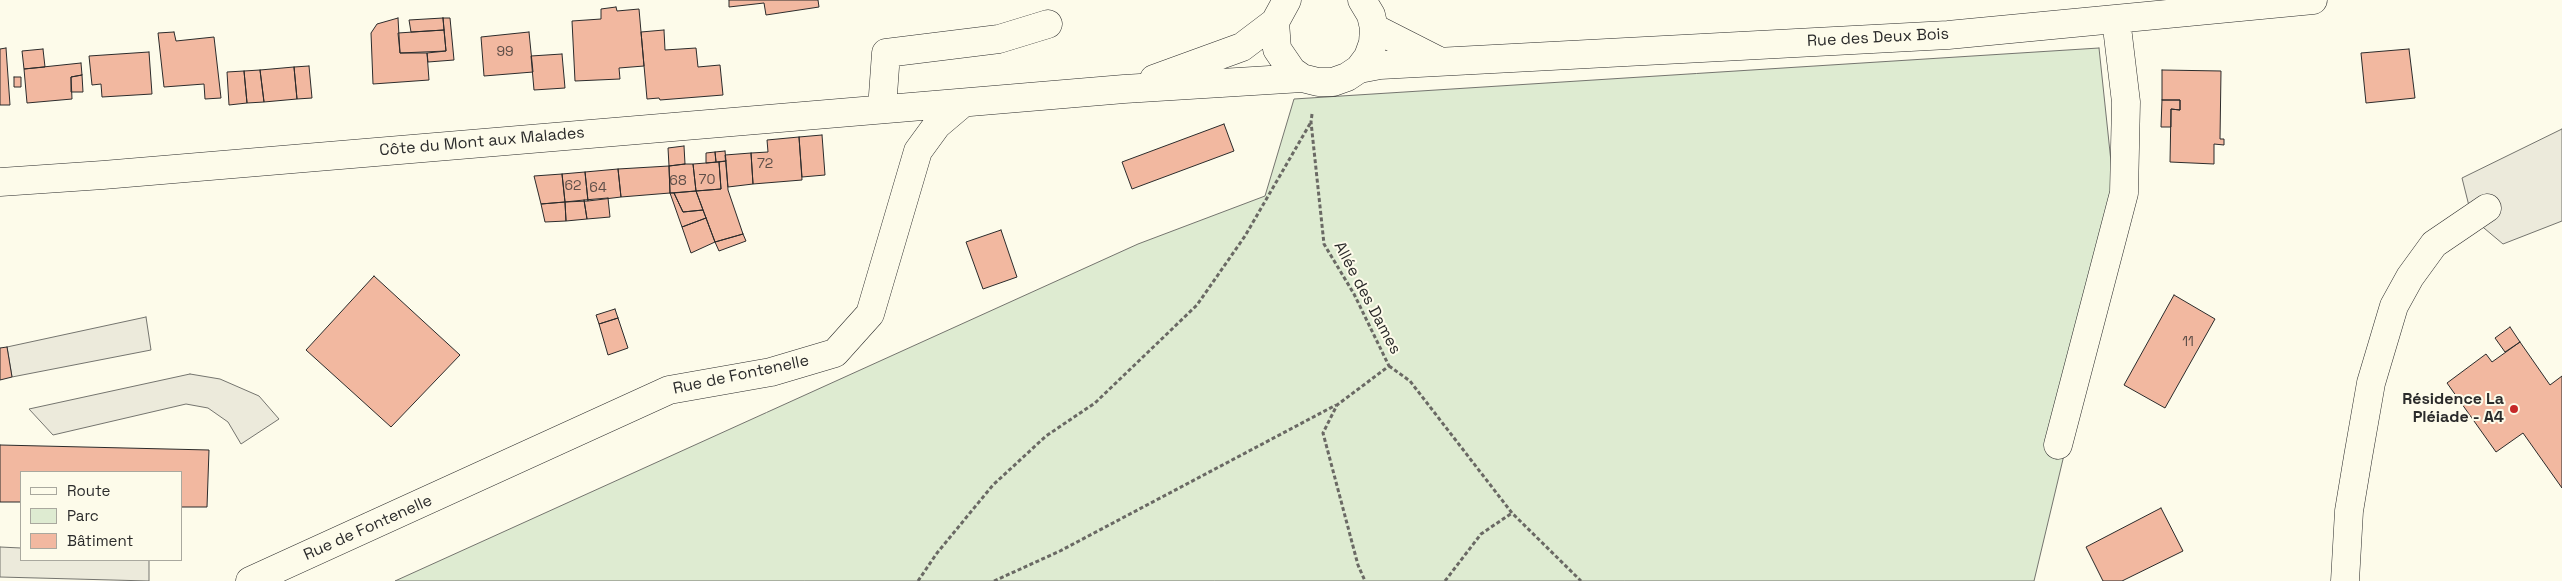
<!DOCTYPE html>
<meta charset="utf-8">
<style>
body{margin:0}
#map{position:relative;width:2562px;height:581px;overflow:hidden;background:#fdfbea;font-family:"Space Grotesk",sans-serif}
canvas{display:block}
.legend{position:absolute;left:20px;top:471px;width:162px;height:90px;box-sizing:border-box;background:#fdfbea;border:1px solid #a9a89e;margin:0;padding:6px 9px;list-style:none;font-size:15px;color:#2b2b2b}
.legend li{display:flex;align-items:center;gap:10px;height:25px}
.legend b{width:25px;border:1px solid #a9a89e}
</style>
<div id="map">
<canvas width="2562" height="581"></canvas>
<ul class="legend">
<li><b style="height:6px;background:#fdfbea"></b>Route</li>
<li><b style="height:14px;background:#deebd1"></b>Parc</li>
<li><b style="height:14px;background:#f2b8a0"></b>Bâtiment</li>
</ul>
</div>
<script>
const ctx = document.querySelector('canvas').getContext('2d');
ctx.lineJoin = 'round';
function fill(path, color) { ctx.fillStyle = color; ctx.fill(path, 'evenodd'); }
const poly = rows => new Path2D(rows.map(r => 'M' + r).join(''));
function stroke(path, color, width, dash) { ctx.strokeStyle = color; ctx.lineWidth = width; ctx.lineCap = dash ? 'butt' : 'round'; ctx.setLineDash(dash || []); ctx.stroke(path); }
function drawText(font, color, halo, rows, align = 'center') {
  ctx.font = font + ' "Space Grotesk",sans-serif'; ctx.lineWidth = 4; ctx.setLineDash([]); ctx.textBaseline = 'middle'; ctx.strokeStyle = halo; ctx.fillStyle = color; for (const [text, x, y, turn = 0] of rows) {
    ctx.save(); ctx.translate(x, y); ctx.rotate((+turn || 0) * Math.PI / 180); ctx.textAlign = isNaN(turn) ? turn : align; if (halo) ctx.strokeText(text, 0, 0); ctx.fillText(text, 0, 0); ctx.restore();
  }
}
const green = poly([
 [2099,48,2118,228,2034,581,395,581,1138,244,1265,196,1294,99,2099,48]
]);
fill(green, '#deebd1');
stroke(green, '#74746e', 1);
const parking = poly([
 [2562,129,2562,221,2503,244,2472,218,2462,178,2562,129],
 [146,317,151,350,12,377,7,347,146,317],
 [190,374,220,379,259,396,279,419,241,444,228,422,208,408,186,404,53,435,29,409,190,374],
 [0,547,21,548,21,560,149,560,149,581,0,577,0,547]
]);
fill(parking, '#eceadb');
stroke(parking, '#74746e', 1);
const building = poly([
 [729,0,818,0,819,7,766,15,764,3,729,7,729,0],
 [616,7,617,11,639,9,644,66,619,68,620,79,575,81,572,21,601,19,601,9,616,7],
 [398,18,400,53,427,53,429,80,373,84,371,33,377,24,398,18],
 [443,18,444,30,411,32,409,20,443,18],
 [443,18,450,18,454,60,428,62,427,53,446,51,443,18],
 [444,30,446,51,400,53,398,33,444,30],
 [664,30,665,50,696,48,698,67,720,65,723,95,660,100,659,98,647,99,641,32,664,30],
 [174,32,176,41,214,37,221,98,205,99,204,84,164,87,158,33,174,32],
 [529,32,533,72,484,76,481,37,529,32],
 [6,48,10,105,0,105,0,49,6,48],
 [43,49,45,67,24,69,22,51,43,49],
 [2409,49,2415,98,2366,103,2361,53,2409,49],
 [149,52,152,94,102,97,101,84,92,85,89,56,149,52],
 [562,54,565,88,534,90,531,56,562,54],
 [81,63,82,75,71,77,72,99,27,103,24,69,81,63],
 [309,66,312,98,297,99,294,67,309,66],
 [294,67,297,99,264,102,260,70,294,67],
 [260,70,264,102,247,103,244,71,260,70],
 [2162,70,2221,71,2220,139,2224,139,2224,145,2214,144,2214,164,2170,162,2171,109,2180,110,2180,100,2162,100,2162,70],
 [244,71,247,103,229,105,227,72,244,71],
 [82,75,83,92,71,92,71,77,82,75],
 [14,77,21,77,21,87,14,87,14,77],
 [2162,100,2180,100,2180,110,2171,109,2171,127,2161,127,2162,100],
 [1224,124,1234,151,1132,189,1122,162,1224,124],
 [822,135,825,175,802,177,799,137,822,135],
 [799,137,802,180,753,184,751,153,768,152,767,140,799,137],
 [684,146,685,164,669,166,668,148,684,146],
 [725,151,726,161,716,162,715,152,725,151],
 [715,152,716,162,706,163,706,153,715,152],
 [751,153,753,184,728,187,725,155,751,153],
 [726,161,728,190,743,234,715,242,696,191,721,189,719,162,726,161],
 [719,162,721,189,696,191,693,164,719,162],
 [685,164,693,164,696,191,670,193,669,166,685,164],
 [669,166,670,193,621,197,618,169,669,166],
 [618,169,621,197,588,201,585,172,618,169],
 [585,172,588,201,565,202,562,174,585,172],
 [562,174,565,202,541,204,534,176,562,174],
 [696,191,703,210,683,212,674,193,696,191],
 [670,193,674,193,683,212,703,210,706,218,682,227,670,193],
 [608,198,610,217,587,219,584,200,608,198],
 [584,200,587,219,566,221,565,202,584,200],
 [565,202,566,221,545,222,541,204,565,202],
 [706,218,715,242,691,253,682,227,706,218],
 [1001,230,1017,277,983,289,966,242,1001,230],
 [743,234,746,241,719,251,715,242,743,234],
 [374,276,460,355,391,427,306,350,374,276],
 [2174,295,2215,319,2165,408,2124,385,2174,295],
 [615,309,618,318,599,324,596,315,615,309],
 [618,318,628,348,608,355,599,324,618,318],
 [2510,327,2520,342,2505,352,2495,338,2510,327],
 [2520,342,2550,385,2562,376,2562,488,2523,433,2496,452,2447,383,2486,354,2492,362,2520,342],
 [7,347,12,377,0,380,0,348,7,347],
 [0,445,209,450,207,507,181,507,181,472,21,472,21,502,0,502,0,445],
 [2161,508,2183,551,2122,581,2103,581,2086,547,2161,508]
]);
fill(building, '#f2b8a0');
stroke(building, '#2b2b2b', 1);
const minor = poly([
 [1287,0,1275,22,1277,49,1292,71,1302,78,1318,82,1333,82,1347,77,1359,69,1368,57,1373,43,1374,28,1371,15,1362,0],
 [1374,28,1437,60],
 [1359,69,1380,65,1948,35,2313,0],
 [1154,79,1242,47,1275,22],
 [882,109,886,53,999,39,1048,24],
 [0,182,103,175,1124,89,1302,78],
 [2058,445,2124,193,2126,102,2116,19],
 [250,581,669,390,771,372,835,353,870,314,918,151,937,125,963,103],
 [2345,581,2349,511,2358,457,2371,383,2394,306,2410,277,2434,244,2487,208]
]);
stroke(minor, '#2b2b2b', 29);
stroke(poly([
 [1312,114,1311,122,1324,244,1354,294,1389,366,1337,405,1323,433,1358,565,1365,581],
 [1389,366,1410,381,1512,513,1581,581],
 [918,581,937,553,993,485,1046,436,1095,403,1197,305,1245,236,1311,122],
 [994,581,1060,551,1336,405],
 [1445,581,1481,534,1512,513]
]), '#6a6964', 3, [4, 2.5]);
stroke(minor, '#fdfbea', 28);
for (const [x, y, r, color] of [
 [2514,409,5,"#c62828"]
]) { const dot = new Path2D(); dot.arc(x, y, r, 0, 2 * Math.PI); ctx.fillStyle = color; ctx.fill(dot); stroke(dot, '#fdfbea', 2); }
drawText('14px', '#5d4e48', null, [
 ["99",505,52],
 ["72",765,164],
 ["70",707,180],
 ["68",678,181],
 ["62",573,186],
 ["64",598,188],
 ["11",2188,342]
]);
drawText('16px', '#2b2b2b', '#fdfbea', [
 ["Rue des Deux Bois",1878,38,-3],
 ["Côte du Mont aux Malades",482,142,-5],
 ["Allée des Dames",1367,298,62],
 ["Rue de Fontenelle",741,375,-12],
 ["Rue de Fontenelle",368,528,-24]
]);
drawText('bold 16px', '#2b2b2b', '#fdfbea', [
 ["Résidence La",2504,400],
 ["Pléiade - A4",2504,418]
], 'right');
</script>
